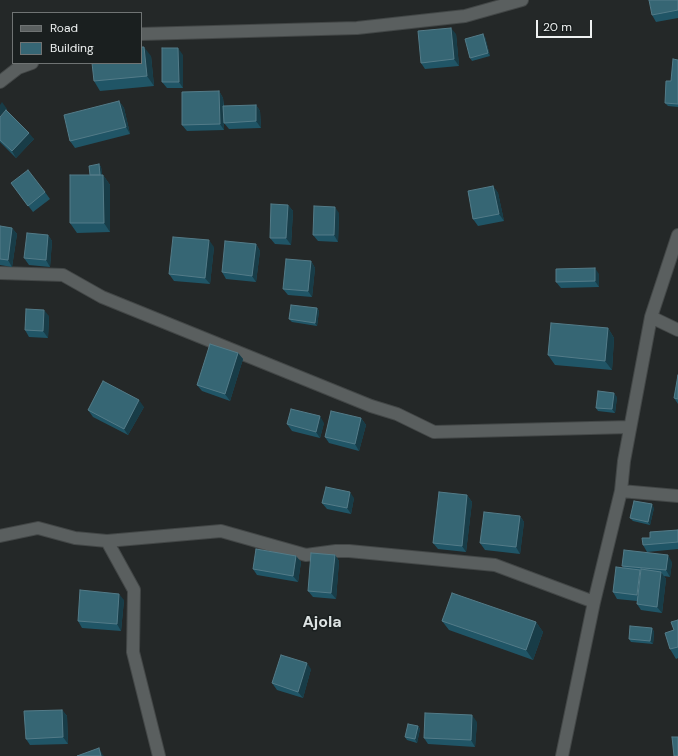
<!DOCTYPE html>
<style>
body{margin:0}
#map{position:relative;width:678px;height:756px;overflow:hidden;background:#242828;font-family:"DM Sans",sans-serif}
canvas{display:block}
.legend{position:absolute;left:12px;top:12px;width:130px;height:52px;box-sizing:border-box;background:#1a1f1f;border:1px solid #6f7373;margin:0;padding:5px 7px;list-style:none;font-size:12px;color:#eef1f1}
.legend li{display:flex;align-items:center;gap:8px;height:20px}
.legend b{width:20px;border:1px solid #6f7373}
.scale{position:absolute;left:536px;top:20px;width:56px;height:18px;box-sizing:border-box;border:2px solid #eef1f1;border-top:0;padding-left:5px;font-size:12px;line-height:14px;white-space:nowrap;color:#eef1f1;-webkit-text-stroke:3px #1a1f1f;paint-order:stroke}
</style>
<div id="map">
<canvas width="678" height="756"></canvas>
<ul class="legend">
<li><b style="height:5px;background:#5a5f5f"></b>Road</li>
<li><b style="height:11px;background:#366674"></b>Building</li>
</ul>
<div class="scale">20 m</div>
</div>
<script>
const ctx = document.querySelector('canvas').getContext('2d');
ctx.lineJoin = 'round';
const poly = rows => new Path2D(rows.map(r => 'M' + r).join(''));
function stroke(path, color, width, dash) { ctx.strokeStyle = color; ctx.lineWidth = width; ctx.lineCap = dash ? 'butt' : 'round'; ctx.setLineDash(dash || []); ctx.stroke(path); }
function fill(path, color) { ctx.fillStyle = color; ctx.fill(path, 'evenodd'); }
function drawText(font, color, halo, rows, align = 'center') {
  ctx.font = font + ' "DM Sans",sans-serif'; ctx.lineWidth = 3; ctx.setLineDash([]); ctx.textBaseline = 'middle'; ctx.strokeStyle = halo; ctx.fillStyle = color; for (const [text, x, y, turn = 0] of rows) {
    ctx.save(); ctx.translate(x, y); ctx.rotate((+turn || 0) * Math.PI / 180); ctx.textAlign = isNaN(turn) ? turn : align; if (halo) ctx.strokeText(text, 0, 0); ctx.fillText(text, 0, 0); ctx.restore();
  }
}
const minor = poly([
 [141,34,357,28,465,16,522,0],
 [0,82,18,68,32,63],
 [0,273,63,275,102,297,371,406,397,414,434,432,630,427],
 [651,317,678,330],
 [621,491,678,496],
 [0,536,38,528,75,538,107,541,221,531,306,555,336,551,349,551,495,565,594,602],
 [107,541,134,590,133,652,159,756],
 [562,756,594,602,621,491,624,461,651,317,678,235]
]);
stroke(minor, '#434747', 14);
stroke(minor, '#5a5f5f', 12);
fill(poly([
 [678,0,678,18,656,22,652,15],
 [456,34,459,66,425,69,421,63],
 [485,37,490,56,472,61,470,58],
 [183,55,183,88,167,88,162,82],
 [151,56,154,86,100,91,94,81],
 [678,60,678,107,668,106,665,103,671,81],
 [219,91,223,98,224,106,256,105,260,111,261,128,229,129,224,123,224,121,224,130,187,131,182,125],
 [119,101,124,108,130,134,75,148,70,141],
 [0,117,34,139,16,158,0,142],
 [99,164,101,167,102,175,103,175,110,185,110,232,77,233,70,223,90,175],
 [11,183,45,192,50,199,33,212],
 [493,186,498,193,504,221,478,226,473,219],
 [288,205,293,211,291,245,275,244,270,238],
 [339,213,338,242,318,241,313,235],
 [0,226,12,228,17,234,12,267,0,265],
 [48,235,52,241,50,267,29,265,24,258],
 [256,244,260,251,256,282,226,279,222,272],
 [214,247,210,284,174,281,169,274],
 [311,261,315,268,312,297,288,295,283,289],
 [599,274,599,287,561,288,556,282],
 [317,308,319,311,317,326,292,322,289,319],
 [49,316,48,338,29,337,25,330],
 [608,328,614,338,612,370,555,365,548,355],
 [238,353,243,359,230,401,202,391,197,385],
 [678,375,678,404,674,398],
 [617,397,615,413,598,411,596,408],
 [144,407,128,435,93,417,88,410],
 [361,418,366,425,359,451,329,443,325,437],
 [324,423,320,438,292,431,287,424],
 [467,495,472,502,466,552,438,549,433,543],
 [354,498,351,514,327,509,322,503],
 [654,508,650,525,633,521,630,518],
 [520,516,524,522,520,554,485,550,480,543],
 [678,530,678,549,647,552,643,545,650,538],
 [335,555,339,561,336,599,313,597,308,591],
 [296,556,301,562,298,582,257,575,253,569],
 [672,562,670,577,664,576,666,579,662,613,641,610,637,604,637,601,617,599,613,592,624,568,622,566],
 [124,600,121,631,82,628,78,621],
 [678,620,678,658,676,659,670,649,674,630],
 [442,621,536,622,543,632,533,660,449,630],
 [652,628,654,632,653,644,631,642,629,639],
 [311,669,303,698,277,690,272,683],
 [62,710,67,716,68,744,30,745,26,739],
 [477,722,475,747,428,744,424,738],
 [418,726,420,729,417,743,407,740,405,737]
]), '#205566');
fill(poly([
 [451,28,456,34,459,66,454,59],
 [483,34,485,37,490,56,488,53],
 [144,47,151,56,154,86,147,76],
 [178,48,183,55,183,88,179,82],
 [219,91,223,98,224,130,220,124],
 [119,101,124,108,130,134,126,127],
 [2,102,7,109,0,116,0,105],
 [256,105,260,111,261,128,256,121],
 [29,133,34,139,16,158,12,151],
 [99,164,101,167,103,180,101,176],
 [103,175,110,185,110,232,104,223],
 [493,186,498,193,504,221,499,214],
 [288,205,293,211,291,245,286,238],
 [335,207,339,213,338,242,334,235],
 [12,228,17,234,12,267,8,260],
 [48,235,52,241,50,267,46,260],
 [209,240,214,247,210,284,205,278],
 [256,244,260,251,256,282,252,276],
 [311,261,315,268,312,297,308,291],
 [595,268,599,274,599,287,595,281],
 [317,308,319,311,317,326,315,323],
 [44,310,49,316,48,338,43,331],
 [608,328,614,338,612,370,605,361],
 [238,353,243,359,230,401,225,394],
 [614,393,617,397,615,413,612,409],
 [139,400,144,407,128,435,124,429],
 [320,416,324,423,320,438,316,432],
 [361,418,366,425,359,451,355,444],
 [350,492,354,498,351,514,347,508],
 [467,495,472,502,466,552,462,546],
 [652,504,654,508,650,525,648,522],
 [520,516,524,522,520,554,516,547],
 [335,555,339,561,336,599,331,593],
 [668,555,672,562,670,577,666,570],
 [296,556,301,562,298,582,293,576],
 [640,570,644,576,641,601,637,595],
 [661,572,666,579,662,613,657,607],
 [119,594,124,600,121,631,117,624],
 [536,622,543,632,533,660,526,650],
 [652,628,654,632,653,644,650,641],
 [307,663,311,669,303,698,298,692],
 [62,710,67,716,68,744,63,737],
 [472,715,477,722,475,747,471,740],
 [418,726,420,729,417,743,415,739],
 [99,748,103,755,104,756,101,756]
]), '#183c47');
const building = poly([
 [649,0,678,0,678,10,652,15,649,0],
 [451,28,454,59,421,63,418,31,451,28],
 [483,34,488,53,470,58,465,39,483,34],
 [141,47,144,47,147,76,94,81,92,63,141,63,141,47],
 [162,48,178,48,179,82,162,82,162,48],
 [673,59,678,60,678,104,665,103,666,81,671,81,673,59],
 [219,91,220,124,182,125,182,92,219,91],
 [119,101,126,127,70,141,64,115,119,101],
 [256,105,256,121,224,123,223,106,256,105],
 [6,110,29,133,12,151,0,140,0,117,6,110],
 [99,164,100,175,90,175,89,166,99,164],
 [28,170,45,192,28,206,11,183,28,170],
 [70,175,103,175,104,223,70,223,70,175],
 [493,186,499,214,473,219,468,191,493,186],
 [271,204,288,205,286,238,270,238,271,204],
 [314,206,335,207,334,235,313,235,314,206],
 [0,226,12,228,8,260,0,259,0,226],
 [27,233,48,235,46,260,24,258,27,233],
 [173,237,209,240,205,278,169,274,173,237],
 [225,241,256,244,252,276,222,272,225,241],
 [286,259,311,261,308,291,283,289,286,259],
 [595,268,595,281,556,282,556,269,595,268],
 [291,305,317,308,315,323,289,319,291,305],
 [26,309,44,310,43,331,25,330,26,309],
 [551,323,608,328,605,361,548,355,551,323],
 [210,344,238,353,225,394,197,385,210,344],
 [678,375,678,399,674,398,678,375],
 [103,381,139,400,124,429,88,410,103,381],
 [598,391,614,393,612,409,596,408,598,391],
 [291,409,320,416,316,432,287,424,291,409],
 [331,411,361,418,355,444,325,437,331,411],
 [326,487,350,492,347,508,322,503,326,487],
 [439,492,467,495,462,546,433,543,439,492],
 [634,501,652,504,648,522,630,518,634,501],
 [484,512,520,516,516,547,480,543,484,512],
 [678,530,678,542,643,545,642,538,650,538,650,532,678,530],
 [256,549,296,556,293,576,253,569,256,549],
 [624,550,668,555,666,570,622,566,624,550],
 [311,553,335,555,331,593,308,591,311,553],
 [616,567,640,570,637,595,613,592,616,567],
 [641,569,661,572,657,607,637,604,641,569],
 [80,590,119,594,117,624,78,621,80,590],
 [452,593,536,622,526,650,442,621,452,593],
 [678,620,678,647,670,649,665,633,674,630,671,622,678,620],
 [630,626,652,628,650,641,629,639,630,626],
 [281,655,307,663,298,692,272,683,281,655],
 [62,710,63,737,26,739,24,711,62,710],
 [425,713,472,715,471,740,424,738,425,713],
 [408,724,418,726,415,739,405,737,408,724],
 [672,737,678,737,678,756,674,756,672,737],
 [99,748,101,756,77,756,99,748]
]);
fill(building, '#366674');
stroke(building, '#537b88', 1);
drawText('bold 16px', '#dde3e3', '#1a1f1f', [
 ["Ajola",322,623]
]);
</script>
